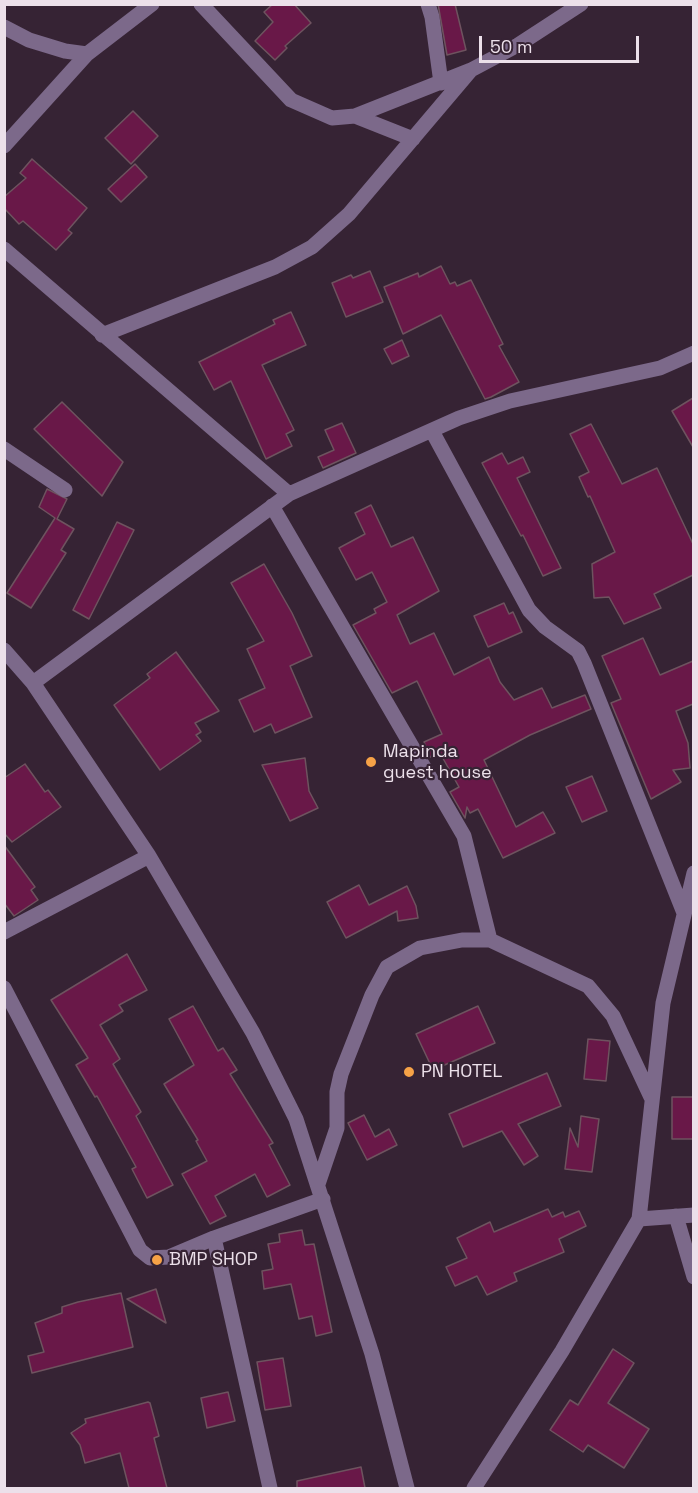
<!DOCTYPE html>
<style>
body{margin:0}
#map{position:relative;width:698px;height:1493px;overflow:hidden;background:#362334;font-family:"Space Grotesk",sans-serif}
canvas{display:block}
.frame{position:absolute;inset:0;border:6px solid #ece0ea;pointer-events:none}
.scale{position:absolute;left:479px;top:36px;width:160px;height:27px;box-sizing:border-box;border:3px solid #ece0ea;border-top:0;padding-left:8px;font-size:18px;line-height:21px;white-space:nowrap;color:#ece0ea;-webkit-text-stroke:4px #362334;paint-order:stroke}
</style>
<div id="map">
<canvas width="698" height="1493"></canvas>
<div class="frame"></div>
<div class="scale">50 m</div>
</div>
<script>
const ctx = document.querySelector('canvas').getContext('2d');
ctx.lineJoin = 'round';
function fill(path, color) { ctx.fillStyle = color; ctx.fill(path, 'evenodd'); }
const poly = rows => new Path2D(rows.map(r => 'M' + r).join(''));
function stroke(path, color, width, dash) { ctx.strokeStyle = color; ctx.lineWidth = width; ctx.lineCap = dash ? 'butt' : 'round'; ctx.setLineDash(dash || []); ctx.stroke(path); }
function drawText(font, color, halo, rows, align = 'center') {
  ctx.font = font + ' "Space Grotesk",sans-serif'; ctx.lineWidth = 4.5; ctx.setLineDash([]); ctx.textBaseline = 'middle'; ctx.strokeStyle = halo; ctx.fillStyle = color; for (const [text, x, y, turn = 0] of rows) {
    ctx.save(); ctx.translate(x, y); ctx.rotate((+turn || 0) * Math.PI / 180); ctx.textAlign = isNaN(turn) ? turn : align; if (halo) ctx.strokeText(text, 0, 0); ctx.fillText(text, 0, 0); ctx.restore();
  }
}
const building = poly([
 [273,4,294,4,311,23,285,46,287,48,275,60,255,41,273,22,264,12,273,4],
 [438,4,455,4,466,50,447,55,438,4],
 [133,111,158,136,131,164,105,138,133,111],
 [32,159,87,208,68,230,72,233,56,250,23,221,19,224,4,208,4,197,26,178,20,173,32,159],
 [135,164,147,177,121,202,108,189,135,164],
 [441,266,450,284,455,282,457,286,471,280,503,344,499,346,519,382,491,397,485,399,441,315,403,334,384,287,418,273,419,277,441,266],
 [370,271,383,302,346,317,332,283,351,275,353,278,370,271],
 [291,312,306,345,262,365,294,430,286,434,292,446,266,459,231,381,214,390,199,362,275,324,273,320,291,312],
 [402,340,409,356,392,364,384,349,402,340],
 [693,398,693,447,672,411,693,398],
 [62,402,123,462,102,496,34,429,62,402],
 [342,423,356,453,323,468,318,457,334,450,325,430,342,423],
 [591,424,622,484,657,468,693,544,693,575,654,594,661,608,624,624,609,597,594,598,592,564,615,552,590,496,588,497,579,477,589,472,570,434,591,424],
 [502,453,508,464,523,457,530,472,517,478,561,568,543,576,523,535,521,536,482,463,502,453],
 [47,489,67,499,57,519,74,529,61,550,66,553,31,608,7,593,55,518,39,507,47,489],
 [371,505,391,547,413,537,439,591,397,615,410,644,434,633,454,675,489,657,500,682,514,700,542,688,552,708,585,695,591,709,530,735,484,760,516,827,543,812,555,833,503,858,478,809,470,813,467,807,465,818,450,792,459,787,440,753,430,757,424,742,442,734,417,681,392,693,353,625,376,613,374,609,387,602,372,572,356,580,339,548,365,534,355,513,371,505],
 [117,522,134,530,89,619,73,610,117,522],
 [264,564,292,613,312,656,290,666,312,717,275,733,271,724,254,732,239,700,265,688,247,649,264,641,231,583,264,564],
 [504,603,509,614,513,612,522,632,488,647,474,616,504,603],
 [643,638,660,675,693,661,693,704,676,711,688,743,690,768,673,770,681,782,651,799,611,703,621,699,602,656,643,638],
 [176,652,219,711,195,723,201,732,196,735,201,741,160,770,114,705,150,678,147,674,176,652],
 [305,758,309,791,318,808,290,821,262,765,305,758],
 [25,764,45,792,48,790,61,807,12,842,4,833,4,778,25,764],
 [592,776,607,811,582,822,566,787,592,776],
 [4,845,35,887,31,890,38,900,14,916,4,903,4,845],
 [359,885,369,905,407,886,416,906,418,918,398,921,397,911,346,938,327,902,359,885],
 [127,954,147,990,119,1005,123,1011,100,1025,120,1059,113,1064,141,1112,136,1116,173,1185,147,1198,132,1169,136,1167,97,1096,95,1097,76,1065,88,1058,51,1000,127,954],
 [193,1006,218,1051,223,1048,237,1070,230,1074,273,1143,269,1145,290,1185,267,1197,255,1174,215,1196,226,1216,210,1224,182,1174,207,1161,196,1141,198,1140,164,1084,194,1065,169,1019,193,1006],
 [478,1006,495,1043,433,1070,416,1034,478,1006],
 [588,1039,610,1041,606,1081,584,1079,588,1039],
 [547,1073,561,1106,518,1124,538,1156,524,1165,502,1131,463,1147,449,1114,547,1073],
 [672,1097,693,1097,693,1139,672,1139,672,1097],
 [364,1115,375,1137,389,1129,397,1145,367,1160,348,1123,364,1115],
 [581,1116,599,1119,592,1172,565,1169,570,1128,578,1147,581,1116],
 [548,1209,552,1217,563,1212,565,1217,579,1211,586,1226,559,1239,564,1252,514,1273,517,1281,487,1295,477,1276,455,1286,446,1267,467,1258,457,1238,490,1222,494,1232,548,1209],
 [302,1230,305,1245,314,1244,332,1332,316,1336,312,1316,299,1319,291,1284,264,1289,262,1271,273,1269,268,1244,280,1242,279,1234,302,1230],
 [156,1289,166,1323,127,1299,156,1289],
 [121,1293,133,1347,32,1373,28,1356,44,1352,35,1323,62,1313,62,1307,78,1302,121,1293],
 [613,1349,634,1363,608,1403,649,1429,624,1468,588,1445,583,1452,550,1430,570,1400,578,1405,613,1349],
 [283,1358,291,1406,265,1410,257,1362,283,1358],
 [228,1392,235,1421,207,1428,201,1398,228,1392],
 [148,1402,150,1403,159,1436,154,1438,167,1488,129,1488,120,1453,85,1463,80,1445,71,1433,86,1423,85,1419,148,1402],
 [361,1467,365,1488,297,1488,297,1481,361,1467]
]);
fill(building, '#691848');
stroke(building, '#6e535f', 1.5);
stroke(poly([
 [201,4,291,100,332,118,355,116,471,70,518,45,581,4],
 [428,4,432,17,441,83],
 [4,27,29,40,65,51,87,54],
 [355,116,413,139],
 [4,146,87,54,152,4],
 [4,249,289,494],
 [102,335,275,267,312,247,349,214,471,70],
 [432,431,529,610,545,627,578,651,584,663,684,913],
 [4,449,65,490],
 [272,506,464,836,490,940],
 [4,650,33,683,149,856,253,1033,296,1119,372,1354,407,1488],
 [33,683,289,494,459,418,510,401,660,368,694,353],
 [4,932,149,856],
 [4,988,140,1250,150,1258,169,1257,214,1238,323,1199],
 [318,1184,337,1128,337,1092,341,1074,372,995,387,967,420,948,462,940,490,940,588,986,613,1016,651,1097],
 [676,1216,694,1277],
 [639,1219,694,1215],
 [214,1238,270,1488],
 [474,1488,562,1351,639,1219,663,1003,694,873]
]), '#7c698a', 15);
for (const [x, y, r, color] of [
 [371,762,6,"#f6a247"],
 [409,1072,6,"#f6a247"],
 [157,1260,6,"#f6a247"]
]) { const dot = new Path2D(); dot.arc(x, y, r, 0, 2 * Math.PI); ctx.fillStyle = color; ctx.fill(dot); stroke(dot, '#362334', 2); }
drawText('18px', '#ece0ea', '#362334', [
 ["Mapinda",383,752],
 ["guest house",383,773],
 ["PN HOTEL",421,1072],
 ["BMP SHOP",169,1260]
], 'left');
</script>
